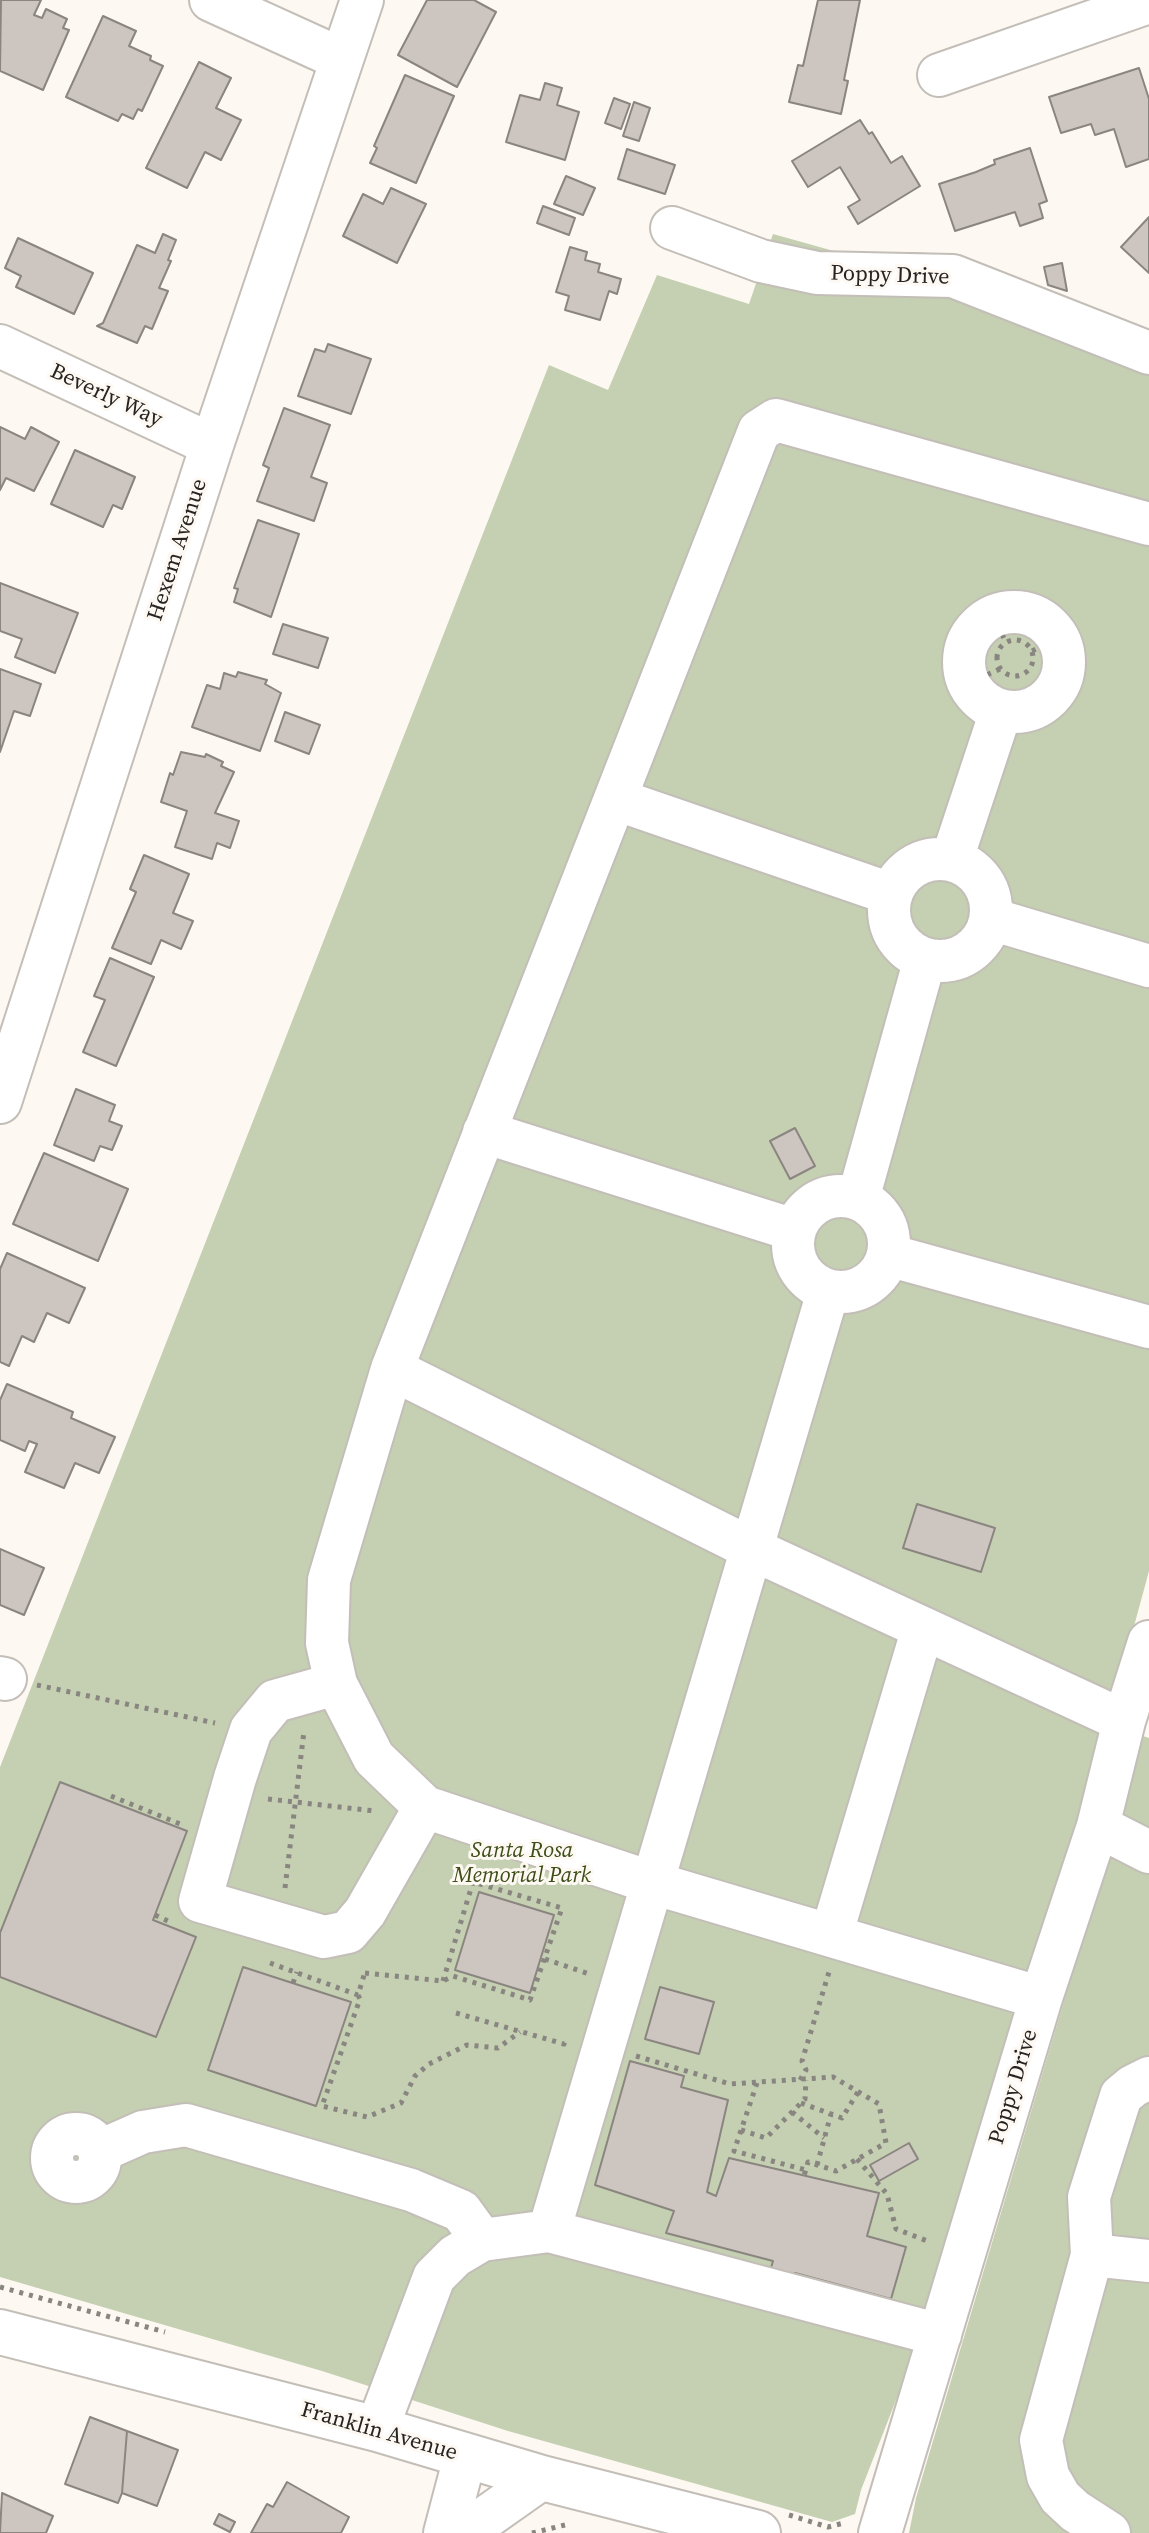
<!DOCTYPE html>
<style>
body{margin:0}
canvas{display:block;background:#fdf8f1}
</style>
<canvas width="1149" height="2533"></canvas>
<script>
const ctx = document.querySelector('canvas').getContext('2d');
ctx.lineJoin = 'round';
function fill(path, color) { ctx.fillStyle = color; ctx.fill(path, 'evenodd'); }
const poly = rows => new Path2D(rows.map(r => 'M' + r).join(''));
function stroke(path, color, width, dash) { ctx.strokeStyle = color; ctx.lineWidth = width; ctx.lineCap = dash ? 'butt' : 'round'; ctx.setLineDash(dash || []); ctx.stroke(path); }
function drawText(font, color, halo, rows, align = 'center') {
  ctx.font = font + ' "Source Serif 4",serif'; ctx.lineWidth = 6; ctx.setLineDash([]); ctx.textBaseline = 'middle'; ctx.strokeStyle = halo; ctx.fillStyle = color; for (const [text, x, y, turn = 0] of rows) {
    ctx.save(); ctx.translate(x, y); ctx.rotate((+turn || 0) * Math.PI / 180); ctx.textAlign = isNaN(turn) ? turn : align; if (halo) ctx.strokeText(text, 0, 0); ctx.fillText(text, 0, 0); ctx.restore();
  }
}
fill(poly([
 [773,234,841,253,915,252,954,255,1149,335,1149,1571,1103,1740,912,2359,861,2490,855,2514,832,2522,508,2431,322,2371,0,2277,0,1767,549,365,608,390,657,275,749,304],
 [1143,1736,1149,1738,1149,2533,909,2533,916,2498]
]), '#c4d0b1');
const building = poly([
 [1,0,41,0,34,15,42,18,46,9,67,19,63,28,69,30,43,90,0,71,1,0],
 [427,0,474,0,496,12,457,87,398,55,427,0],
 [818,0,860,0,844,80,848,81,841,114,789,102,798,65,803,66,818,0],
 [103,16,136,31,129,46,151,56,150,60,163,66,142,111,138,109,133,119,122,114,118,121,66,97,103,16],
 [199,62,231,78,216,108,241,120,221,160,205,152,187,188,146,168,199,62],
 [1139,68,1149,99,1149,159,1126,167,1114,129,1095,135,1091,124,1061,133,1049,97,1139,68],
 [405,75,454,96,416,183,370,163,377,148,374,146,405,75],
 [545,83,562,88,557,105,579,112,565,160,506,142,520,95,540,100,545,83],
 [614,98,630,104,621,129,605,123,614,98],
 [634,102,650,108,639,141,623,136,634,102],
 [860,120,869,134,872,132,891,163,902,156,920,186,858,224,848,207,860,200,840,167,808,187,792,161,860,120],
 [1030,148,1047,201,1039,204,1043,218,1020,226,1015,212,955,231,939,184,976,172,995,164,994,160,1030,148],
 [627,149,675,165,665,194,618,179,627,149],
 [566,176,595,188,583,215,554,204,566,176],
 [391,188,426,204,397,263,343,236,363,194,383,204,391,188],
 [543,206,575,218,569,235,537,223,543,206],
 [1149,217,1149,273,1121,247,1149,217],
 [163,234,176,240,168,260,171,261,159,288,168,291,152,329,145,326,137,343,97,326,103,323,137,245,155,253,163,234],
 [18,238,93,273,74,314,16,287,21,276,5,268,18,238],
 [570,247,587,252,585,260,600,264,598,272,621,279,617,294,609,291,600,320,565,310,569,296,556,292,570,247],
 [1062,263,1067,291,1048,285,1044,267,1062,263],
 [328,344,371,359,351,414,298,396,315,349,325,352,328,344],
 [284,408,330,425,311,477,327,483,314,521,257,501,269,468,263,465,284,408],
 [0,427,25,439,31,427,59,442,34,491,6,478,0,490,0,427],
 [75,450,135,477,122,509,113,505,103,527,51,504,75,450],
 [258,520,299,534,271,617,234,602,238,589,234,588,258,520],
 [0,583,78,613,55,673,15,657,22,639,0,631,0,583],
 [283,624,328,638,318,668,273,654,283,624],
 [0,669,41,684,30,716,14,711,0,752,0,669],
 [238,672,267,680,265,684,281,693,260,751,192,727,207,685,220,689,224,673,236,677,238,672],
 [285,712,320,725,309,754,275,741,285,712],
 [181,752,205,757,206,754,223,762,221,766,234,772,215,813,239,821,230,848,217,843,212,859,175,847,187,811,161,802,170,773,173,775,181,752],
 [144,855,189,874,173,913,193,921,181,949,161,940,151,964,112,948,136,892,130,889,144,855],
 [110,958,154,977,116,1066,83,1052,105,1000,94,996,110,958],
 [76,1089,115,1105,109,1121,122,1126,112,1150,100,1146,94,1161,54,1145,76,1089],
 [795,1128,815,1166,790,1179,770,1141,795,1128],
 [44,1153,128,1189,98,1261,13,1224,44,1153],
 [7,1253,85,1288,69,1323,47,1313,34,1342,22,1336,9,1366,0,1362,0,1269,7,1253],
 [7,1384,73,1412,71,1418,115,1437,99,1473,75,1463,64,1488,25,1472,37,1444,29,1441,25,1451,0,1440,0,1400,7,1384],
 [917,1504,995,1528,981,1572,903,1548,917,1504],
 [0,1549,44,1568,24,1615,0,1605,0,1549],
 [60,1782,187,1831,153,1920,196,1937,156,2037,0,1977,0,1933,60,1782],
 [479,1892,554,1915,530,1993,455,1970,479,1892],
 [243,1967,351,2002,316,2106,208,2070,243,1967],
 [660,1987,714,2002,699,2054,645,2039,660,1987],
 [630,2061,684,2076,681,2087,728,2100,707,2192,716,2196,729,2158,879,2193,867,2236,906,2247,891,2299,795,2273,787,2290,766,2285,773,2261,666,2233,674,2211,595,2185,630,2061],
 [909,2143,918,2159,879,2181,870,2165,909,2143],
 [90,2417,127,2431,122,2493,118,2503,65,2484,90,2417],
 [127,2431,178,2450,157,2506,122,2493,127,2431],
 [287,2482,349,2517,341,2533,251,2533,267,2504,273,2507,287,2482],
 [2,2493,53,2516,46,2533,0,2533,2,2493],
 [219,2514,235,2522,230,2532,214,2524,219,2514]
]);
fill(building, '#cdc6c0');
stroke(building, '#8b8580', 2);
const minor = poly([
 [211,0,341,59],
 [939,75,1149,2],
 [672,228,761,261,817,273,953,276,1149,353],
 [0,346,212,445],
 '964 662a50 50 0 1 1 100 0a50 50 0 1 1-100 0Z',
 [615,799,891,894],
 [952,859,1001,711],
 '889 910a51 51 0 1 1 102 0a51 51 0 1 1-102 0Z',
 [991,919,1149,966],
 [0,1102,212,445,362,0],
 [484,1132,794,1230],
 '793 1244a48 48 0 1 1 96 0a48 48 0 1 1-96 0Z',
 [858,1199,925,959],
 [888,1255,1149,1327],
 [392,1369,752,1549,1124,1721],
 [0,1678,5,1679],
 [336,1684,275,1701,251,1730,235,1778,200,1901,324,1937,348,1932,365,1912,425,1807],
 [1098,1826,1149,1852],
 [831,1936,923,1628],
 [1041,1998,653,1883,425,1807,374,1758,336,1684,327,1643,329,1580,392,1369,759,431,776,420,1149,524],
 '52 2158a24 24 0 1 1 48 0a24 24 0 1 1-48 0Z',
 [100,2151,143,2132,186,2125,411,2190,461,2211,482,2240],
 [549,2231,828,1292],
 [1092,2255,1149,2261],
 [377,2429,434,2277,455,2256,482,2240,549,2231,940,2335],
 [445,2533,465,2457],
 [464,2533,542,2478],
 [880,2533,1041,1998,1098,1826,1124,1721,1149,1642],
 [1109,2533,1075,2511,1060,2497,1048,2476,1041,2440,1092,2255,1089,2197,1121,2096,1133,2086,1149,2078]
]);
const major = poly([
 [0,2332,377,2429,542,2478,758,2533]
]);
stroke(minor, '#c3beb7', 46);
stroke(major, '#c3beb7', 48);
stroke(poly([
 [994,616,1006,643],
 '997 658a18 18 0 1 1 36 0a18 18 0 1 1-36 0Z',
 [1032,651,1058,639],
 [969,683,1000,669],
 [37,1685,215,1723],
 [111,1796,185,1826],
 [268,1799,375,1811],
 [285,1888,304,1731],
 [155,1915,168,1921],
 [545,1959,589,1974],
 [270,1963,358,1995,365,1972],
 [365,1973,443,1981,453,1976,530,2000,562,1908,473,1882,443,1981],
 [293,1983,297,1972],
 [358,1995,360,1999,322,2106,367,2117,401,2103,415,2076,429,2064,467,2045,498,2048,520,2032],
 [456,2013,564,2044,565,2039],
 [636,2056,730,2084,833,2077,879,2104,886,2143,836,2171,808,2162,804,2176],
 [800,2080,806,2070,802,2061,829,1972],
 [757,2083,734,2151,806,2170],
 [801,2103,842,2118,858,2092],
 [792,2112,824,2138],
 [741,2130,766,2138,805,2099,806,2080],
 [857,2159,887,2194,896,2229,930,2242],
 [817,2165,831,2114],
 [0,2287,165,2332],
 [789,2515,828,2527,844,2523],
 [532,2533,565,2525]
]), '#898581', 5, [4, 6]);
stroke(minor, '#fff', 42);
stroke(major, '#fff', 44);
drawText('22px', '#262422', '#fdf8f1', [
 ["Poppy Drive",890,276,2],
 ["Beverly Way",106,396,25],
 ["Hexem Avenue",178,550,-72],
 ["Poppy Drive",1014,2087,-73],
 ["Franklin Avenue",379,2432,16]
]);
drawText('italic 22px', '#3c4d18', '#fdf8f1', [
 ["Santa Rosa",522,1851],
 ["Memorial Park",522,1876]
]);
</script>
